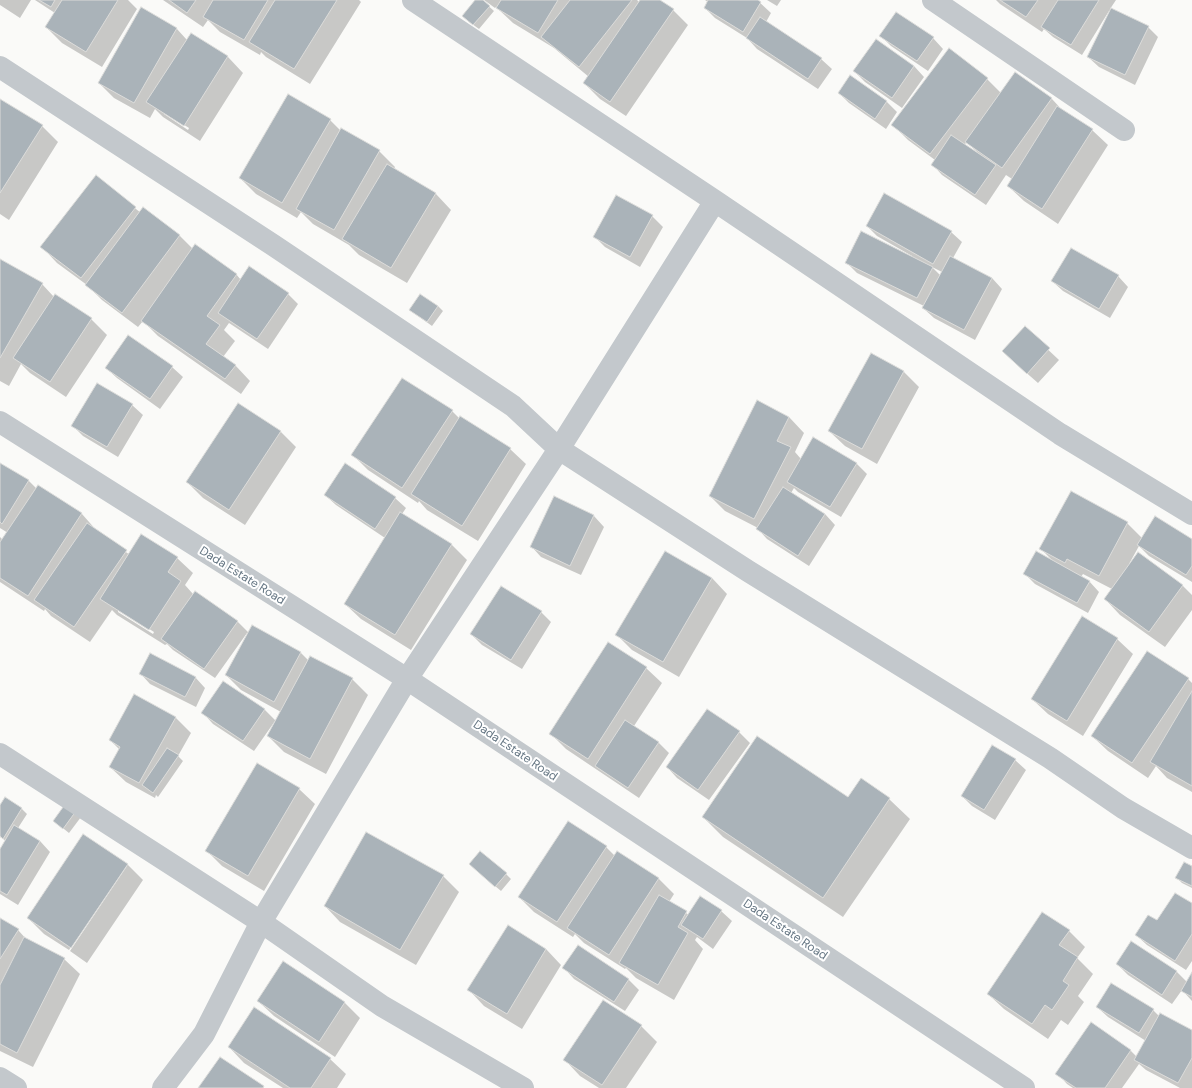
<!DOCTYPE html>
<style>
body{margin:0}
canvas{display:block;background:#fafaf8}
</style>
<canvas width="1192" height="1088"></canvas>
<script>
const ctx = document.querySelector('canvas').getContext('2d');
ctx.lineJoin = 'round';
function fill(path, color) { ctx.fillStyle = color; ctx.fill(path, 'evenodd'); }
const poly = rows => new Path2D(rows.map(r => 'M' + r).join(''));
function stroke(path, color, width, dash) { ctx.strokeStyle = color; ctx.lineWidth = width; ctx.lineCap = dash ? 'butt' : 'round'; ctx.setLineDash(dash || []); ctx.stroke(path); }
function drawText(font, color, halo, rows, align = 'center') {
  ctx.font = font + ' "DM Sans",sans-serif'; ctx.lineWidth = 4; ctx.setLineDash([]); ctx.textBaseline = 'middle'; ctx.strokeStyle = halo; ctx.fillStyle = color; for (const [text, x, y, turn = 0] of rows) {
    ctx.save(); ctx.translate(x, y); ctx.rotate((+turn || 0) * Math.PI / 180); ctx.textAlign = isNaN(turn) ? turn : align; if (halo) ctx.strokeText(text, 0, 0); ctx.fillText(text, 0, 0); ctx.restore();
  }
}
fill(poly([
 [0,0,31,0,20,18,0,5],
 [35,0,128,0,137,9,102,67,62,43,46,27,55,13],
 [163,0,359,0,361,2,310,84,266,57,261,52,260,55,220,32,208,20,203,27],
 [477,0,484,0,483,1,494,11,479,29,468,21],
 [484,0,637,0,640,3,641,0,658,0,673,10,688,25,626,116,600,99,584,83,589,77,554,48,513,23,496,7,495,8],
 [705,0,757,0,771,13,766,22,821,59,832,69,818,89,757,49,747,38,715,18,705,8,708,2],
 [767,0,781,0,777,6],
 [996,0,1116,0,1110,9,1148,27,1158,37,1135,85,1099,67,1088,57,1110,12,1109,11,1082,55,1053,37,1044,29,1042,32,1000,4],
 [142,9,177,29,187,40,191,34,228,57,243,73,200,141,163,117,155,109,150,118,114,98,99,83],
 [164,112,189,128,188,130,164,114],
 [881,36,933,38,943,49,928,71,891,46],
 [876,40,914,66,924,77,902,108,865,82,854,71],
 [1016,73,1052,99,1065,113,1092,130,1108,145,1058,224,1024,201,1008,186,1012,179,1006,175,986,205,942,175,932,164,935,160,908,140,892,124,987,79,1001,93],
 [967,142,977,152,976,153,964,145],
 [850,77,887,102,897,112,886,129,849,103,839,93],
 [0,100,42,126,58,142,9,220,0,214],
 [330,120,341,131,379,151,395,167,394,169,436,194,451,210,407,283,359,255,349,245,313,224,301,212,297,218,256,194,240,178],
 [96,177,141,213,144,209,180,236,193,249,236,274,241,280,288,294,298,304,268,349,229,323,224,330,235,341,223,357,235,365,250,381,241,394,158,336,143,321,138,327,102,300,87,285,57,263,42,247],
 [617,196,652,216,663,227,640,267,605,247,594,236],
 [867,226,951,232,962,242,953,258,992,278,1002,289,975,340,934,318,923,308,924,306,857,273,846,262,911,257,912,256,877,236],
 [932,267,942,272,941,276],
 [0,261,42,284,54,297,55,295,91,319,107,335,66,397,30,373,21,364,9,386,0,381],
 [1118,276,1128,287,1110,318,1063,291,1052,281],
 [420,295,438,306,443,311,432,326,410,310],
 [1025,328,1059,360,1038,383,1014,362],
 [871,354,904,372,919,387,877,464,845,446,829,431],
 [172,367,183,377,160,409,117,378,106,368],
 [402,379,452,411,460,419,510,449,526,464,478,541,427,510,419,501,418,503,368,470,353,455],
 [132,405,143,415,118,457,83,436,73,426],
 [789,417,804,433,795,452,801,459,856,463,867,474,841,517,798,492,794,488,791,493,825,514,835,525,809,566,767,539,757,528,758,528,725,511,710,496],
 [281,432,296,447,245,525,203,498,187,482],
 [0,464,28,480,37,489,39,486,82,514,97,531,130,555,177,558,193,573,185,585,193,594,237,621,249,633,252,626,301,653,309,661,352,679,368,695,326,774,284,752,268,736,276,722,275,721,254,751,213,724,203,713,224,682,265,710,276,721,281,712,241,690,226,675,248,634,247,633,215,678,173,650,167,644,165,645,117,615,112,610,90,642,51,616,45,609,44,611,0,582,0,537,3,540,8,533,0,528],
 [118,609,154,632,153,634,118,612],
 [325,495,395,498,406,508,402,514,451,544,467,560,411,650,361,619,345,604,385,538,336,505],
 [554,497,594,516,604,527,581,575,541,557,531,546],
 [1127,523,1142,538,1192,540,1192,582,1149,556,1139,546,1129,564,1130,564,1138,554,1183,586,1192,595,1192,610,1165,647,1120,615,1105,599,1112,589,1083,574,1081,577,1089,581,1099,592,1088,613,1035,584,1024,573,1052,560,1041,549],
 [712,578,727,594,679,677,632,650,617,635],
 [541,612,551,622,522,669,482,645,471,634],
 [1117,639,1133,654,1083,736,1048,714,1032,699],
 [646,668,662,683,634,726,658,742,669,753,639,798,566,749,550,733],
 [140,673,195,677,205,688,196,707,150,684],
 [1188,679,1192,683,1192,792,1167,778,1156,766,1148,778,1108,751,1092,736],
 [708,710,739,732,750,743,709,800,677,778,667,767],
 [175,717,191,733,178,756,183,761,158,797,156,795,155,798,126,782,110,767,120,750,110,740],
 [1015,760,1026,770,995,820,972,806,962,796],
 [299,789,315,804,264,891,222,866,206,850],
 [5,798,22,809,27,814,18,828,40,841,50,852,18,905,0,894,0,851,6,841,0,837,0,807],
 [849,798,889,799,910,819,843,917,723,837,703,817],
 [66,805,81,817,69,833,54,821],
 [606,847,615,856,617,852,659,879,674,894,669,902,689,915,721,911,732,921,713,949,697,937,695,940,703,949,674,1000,636,978,626,968,625,969,584,943,575,934,573,937,534,912,519,897],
 [127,864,143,880,87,963,70,951,127,866,125,866,69,950,44,934,28,918],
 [1192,868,1192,888,1182,883,1177,878],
 [475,869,506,874,511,879,501,891],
 [443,876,459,892,416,965,340,922,325,906],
 [1192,905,1192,961,1186,970,1147,945,1136,935,1158,922],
 [0,919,18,930,28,941,64,959,80,974,33,1067,0,1051],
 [1069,931,1085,947,1077,958,1093,974,1078,996,1084,1002,1068,1025,1061,1020,1048,1039,1004,1009,988,994],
 [1132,943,1177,972,1187,982,1192,974,1192,1001,1182,990,1172,1004,1128,975,1117,964],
 [546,949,561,965,522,1029,484,1006,469,990],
 [284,963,345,1003,360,1018,335,1057,274,1016,258,1001],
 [564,968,628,979,639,990,625,1011,574,979],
 [1097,1007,1153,1010,1159,1016,1192,1031,1192,1088,1180,1088,1146,1070,1139,1064,1122,1088,1073,1088,1067,1084,1057,1073,1091,1023,1131,1051,1137,1057,1146,1041,1108,1017],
 [641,1026,657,1042,626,1088,599,1088,580,1076,565,1060],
 [229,1047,330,1059,346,1074,337,1088,283,1088,244,1063]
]), '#0003');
const building = poly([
 [39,0,55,0,51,7,39,0],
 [62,0,118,0,86,52,45,27,62,0],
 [169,0,196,0,187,13,169,0],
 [213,0,268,0,244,40,203,17,213,0],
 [275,0,337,0,294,69,249,42,275,0],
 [475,0,483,0,490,6,473,25,462,16,475,0],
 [501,0,558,0,538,33,496,8,501,0],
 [570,0,632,0,579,67,541,37,570,0],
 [640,0,660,0,674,9,610,102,583,83,640,0],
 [708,0,758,0,761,2,743,32,704,8,708,0],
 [1000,0,1038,0,1026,17,1000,0],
 [1058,0,1099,0,1071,45,1041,27,1058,0],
 [141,7,177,28,134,103,98,83,141,7],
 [1111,8,1149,26,1125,75,1087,57,1111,8],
 [896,12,934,37,917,61,879,36,896,12],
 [760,17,822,58,808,79,746,38,760,17],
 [191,33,228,56,184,126,146,102,191,33],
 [876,39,914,66,892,98,853,71,876,39],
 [949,48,988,78,930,154,891,125,949,48],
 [1015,72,1052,98,1002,168,965,142,1015,72],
 [850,75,887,101,875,119,838,93,850,75],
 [288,94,331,119,282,203,239,178,288,94],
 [0,99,43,125,0,193,0,99],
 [1057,106,1093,129,1042,209,1007,186,1057,106],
 [341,128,380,150,334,230,296,209,341,128],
 [951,135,996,165,975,195,931,165,951,135],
 [387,164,436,193,391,268,342,239,387,164],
 [96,175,136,207,81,278,40,247,96,175],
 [884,193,952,231,933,264,866,226,884,193],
 [616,195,653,215,630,257,593,237,616,195],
 [143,207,180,235,122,313,85,285,143,207],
 [861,231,933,267,917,298,845,263,861,231],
 [195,244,237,274,207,316,220,325,206,344,236,365,225,379,141,321,195,244],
 [1071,248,1119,275,1099,309,1051,281,1071,248],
 [950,256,992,278,964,330,922,308,950,256],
 [0,259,43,283,0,358,0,259],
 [249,266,289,293,257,339,218,313,249,266],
 [55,294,92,318,50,382,13,358,55,294],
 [420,294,438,306,427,322,409,310,420,294],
 [1025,326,1050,348,1027,374,1002,351,1025,326],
 [128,335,173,366,150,399,105,368,128,335],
 [871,353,904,371,862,449,828,431,871,353],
 [402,378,453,410,402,488,351,455,402,378],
 [97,383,133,404,107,447,71,426,97,383],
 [757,400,789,417,777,441,791,447,754,519,709,496,757,400],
 [238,403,281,431,229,510,186,482,238,403],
 [460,416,511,448,462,526,411,494,460,416],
 [813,437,857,463,830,507,787,482,813,437],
 [0,463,29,480,2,524,0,522,0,463],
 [345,463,396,497,375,529,324,495,345,463],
 [38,485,82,513,28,596,0,578,0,542,38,485],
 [783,487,825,514,798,556,756,529,783,487],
 [1071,491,1128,522,1099,576,1067,559,1065,563,1039,549,1071,491],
 [554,496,594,515,570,566,530,547,554,496],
 [400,512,452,544,395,635,344,604,400,512],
 [1155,516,1192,539,1192,566,1186,575,1137,545,1155,516],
 [87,523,127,550,74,627,34,600,87,523],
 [141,534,178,557,168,572,181,581,149,630,100,599,141,534],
 [665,551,712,578,663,662,615,635,665,551],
 [1036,551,1090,581,1077,603,1023,574,1036,551],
 [1138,552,1183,585,1149,632,1104,599,1138,552],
 [501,586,542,611,511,660,470,634,501,586],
 [195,591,238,621,204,669,161,639,195,591],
 [1082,616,1118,638,1067,721,1031,699,1082,616],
 [252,625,301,652,274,702,225,675,252,625],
 [608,642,647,667,588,759,549,734,608,642],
 [1147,651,1189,678,1132,763,1091,736,1147,651],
 [150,653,196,677,185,697,139,674,150,653],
 [310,656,353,678,310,759,267,736,310,656],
 [223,681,265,709,243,741,201,713,223,681],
 [1192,691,1192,786,1150,762,1192,691],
 [134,694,176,717,139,783,109,767,120,747,109,740,134,694],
 [707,709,740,731,698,790,666,767,707,709],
 [625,720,659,742,628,788,595,766,625,720],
 [757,736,848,797,861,778,890,798,823,898,702,817,757,736],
 [992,745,1016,759,984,810,961,796,992,745],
 [167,748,179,755,153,793,142,785,167,748],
 [257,763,300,788,248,876,205,851,257,763],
 [5,797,22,808,3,839,0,836,0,805,5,797],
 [66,803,76,811,63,829,53,821,66,803],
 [568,821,607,846,557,922,518,897,568,821],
 [14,825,40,841,7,895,0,891,0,849,14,825],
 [366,832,444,875,400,950,324,906,366,832],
 [83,834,128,864,71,948,27,918,83,834],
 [480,851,507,873,495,887,469,864,480,851],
 [617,851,659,878,609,955,567,928,617,851],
 [1184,862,1192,866,1192,886,1175,878,1184,862],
 [1175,893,1192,903,1192,934,1175,961,1135,935,1148,915,1157,920,1175,893],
 [659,895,687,911,678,927,688,933,658,985,619,963,659,895],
 [700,896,722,910,703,939,681,925,700,896],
 [1042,912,1070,930,1059,945,1078,957,1063,981,1069,985,1052,1010,1045,1005,1032,1024,987,994,1042,912],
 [0,918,19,929,0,959,0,918],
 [508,925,546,949,507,1014,467,990,508,925],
 [24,937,65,958,17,1053,0,1044,0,985,24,937],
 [1131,941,1177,971,1162,995,1116,964,1131,941],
 [578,945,629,979,614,1002,562,968,578,945],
 [283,961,345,1002,319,1042,257,1001,283,961],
 [1192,972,1192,997,1181,991,1192,972],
 [1111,983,1154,1009,1139,1033,1096,1007,1111,983],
 [603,1000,642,1025,602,1085,563,1060,603,1000],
 [254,1007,331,1058,311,1088,290,1088,228,1047,254,1007],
 [1160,1013,1192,1030,1192,1058,1178,1083,1134,1060,1160,1013],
 [1091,1022,1131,1050,1105,1088,1076,1088,1055,1074,1091,1022],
 [220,1057,264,1086,263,1088,198,1088,220,1057]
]);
fill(building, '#aab3b9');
stroke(building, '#dcdcda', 1);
stroke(poly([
 [413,0,715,201,1060,434,1192,514],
 [933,0,1124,130],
 [0,67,273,245,513,406,559,449,748,571,1050,758,1123,808,1192,848],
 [0,422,407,679,1024,1088],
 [0,754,261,922,382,1006,523,1088],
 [0,1078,16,1088],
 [163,1088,204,1034,261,922,407,679,559,449,715,201]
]), '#c3c8cc', 22);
drawText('12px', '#657683', '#fff', [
 ["Dada Estate Road",242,576,32],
 ["Dada Estate Road",515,751,34],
 ["Dada Estate Road",785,930,34]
]);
</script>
